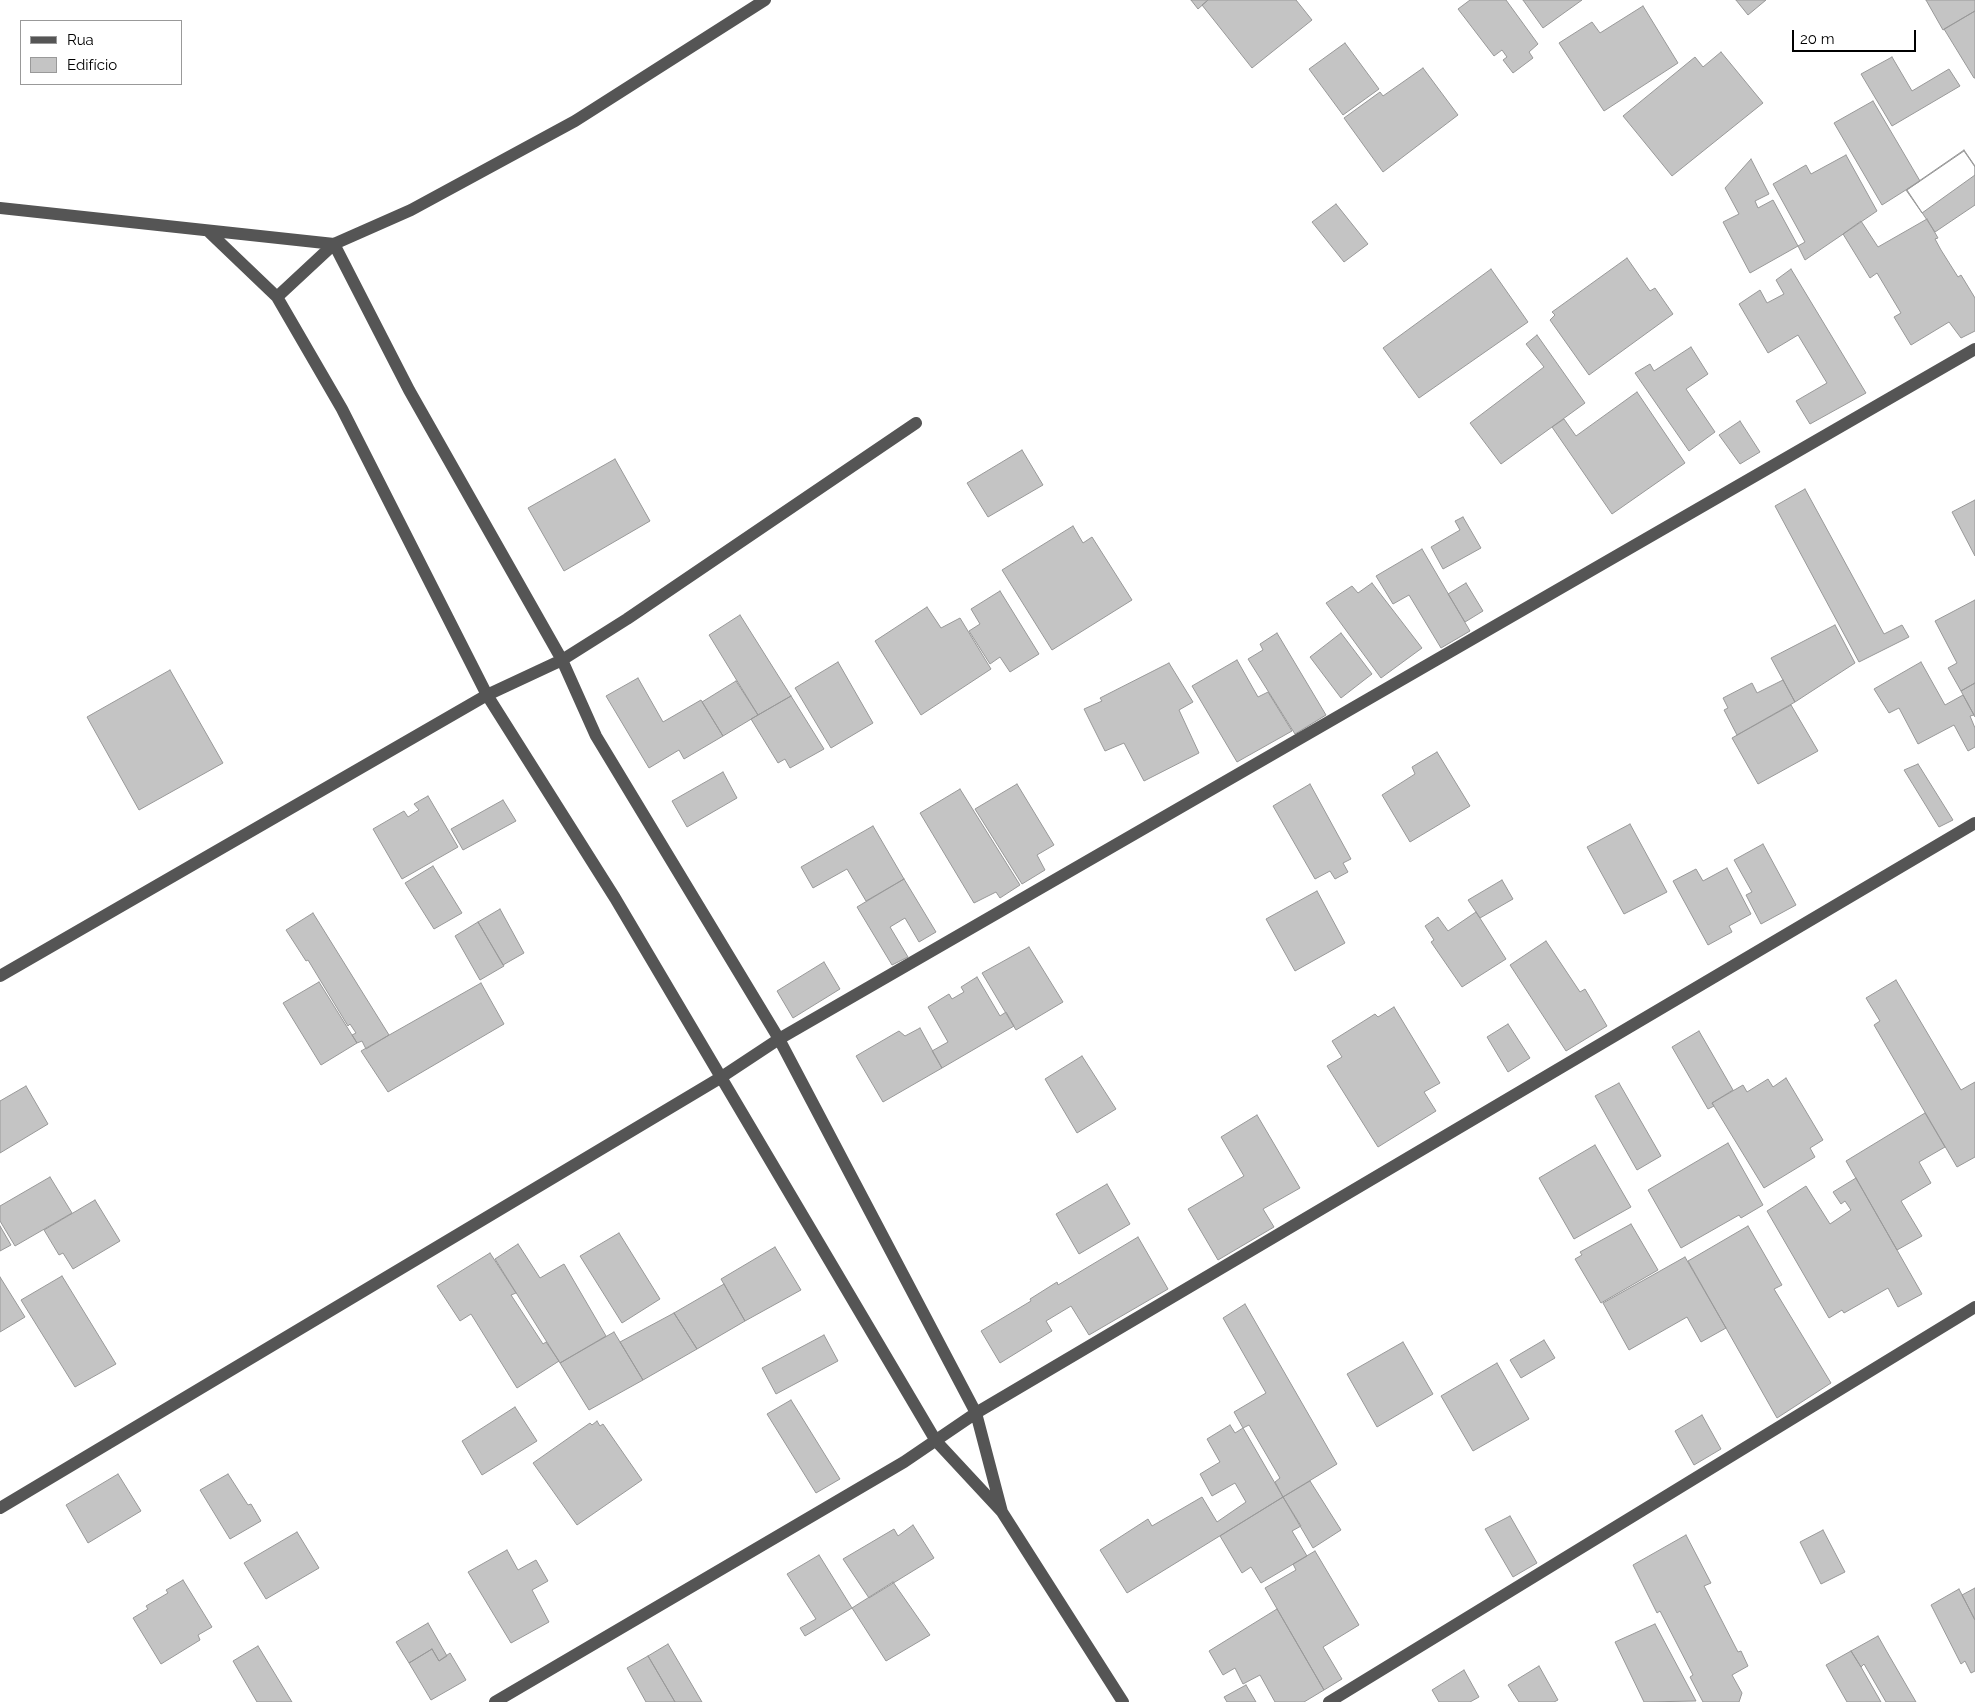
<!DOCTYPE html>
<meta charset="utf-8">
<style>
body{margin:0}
#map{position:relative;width:1975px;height:1702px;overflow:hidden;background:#fff;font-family:Raleway,sans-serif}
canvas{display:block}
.legend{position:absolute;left:20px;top:20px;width:162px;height:65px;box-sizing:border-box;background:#fff;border:1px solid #999;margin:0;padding:6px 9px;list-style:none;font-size:15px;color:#000}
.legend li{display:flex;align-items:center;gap:10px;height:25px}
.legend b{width:25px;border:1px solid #999}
.scale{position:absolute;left:1792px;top:30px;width:124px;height:22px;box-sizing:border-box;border:2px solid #000;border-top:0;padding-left:6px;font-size:15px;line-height:18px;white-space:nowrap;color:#000;-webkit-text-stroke:4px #fff;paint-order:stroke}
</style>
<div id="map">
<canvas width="1975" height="1702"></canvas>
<ul class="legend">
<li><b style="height:6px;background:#555"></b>Rua</li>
<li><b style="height:14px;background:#c4c4c4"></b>Edifício</li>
</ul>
<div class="scale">20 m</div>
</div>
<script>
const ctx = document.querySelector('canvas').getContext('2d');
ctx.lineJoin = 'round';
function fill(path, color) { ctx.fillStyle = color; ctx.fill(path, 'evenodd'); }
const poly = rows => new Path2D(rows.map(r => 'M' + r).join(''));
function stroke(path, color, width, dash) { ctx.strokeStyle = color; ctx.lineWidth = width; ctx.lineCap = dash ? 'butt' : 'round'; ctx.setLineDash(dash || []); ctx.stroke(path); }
const building = poly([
 [1191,0,1208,0,1198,9,1191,0],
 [1208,0,1296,0,1312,20,1252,68,1202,5,1208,0],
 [1470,0,1506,0,1538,44,1529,52,1533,58,1513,73,1503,60,1507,57,1502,50,1494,56,1458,9,1470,0],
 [1523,0,1582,0,1543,28,1523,0],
 [1736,0,1766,0,1748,15,1736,0],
 [1926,0,1975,0,1975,11,1943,30,1926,0],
 [1643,6,1678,63,1604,111,1559,43,1592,22,1600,33,1643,6],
 [1975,11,1975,78,1974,78,1944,29,1975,11],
 [1345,43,1379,89,1343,115,1309,69,1345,43],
 [1721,52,1763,103,1672,176,1623,116,1695,57,1703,67,1721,52],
 [1892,57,1912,91,1949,69,1960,86,1892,126,1861,74,1892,57],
 [1423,68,1458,115,1383,172,1344,118,1380,92,1383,96,1423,68],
 [1873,101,1920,181,1882,205,1834,123,1873,101],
 [1964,150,1975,166,1975,175,1922,213,1906,190,1964,150],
 [1964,151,1975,167,1975,205,1935,232,1907,190,1964,151],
 [1846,155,1877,211,1805,260,1798,246,1805,242,1773,184,1806,165,1811,174,1846,155],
 [1751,159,1769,194,1755,201,1758,208,1773,200,1798,246,1750,273,1723,222,1739,214,1725,188,1751,159],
 [1336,204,1368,244,1344,262,1312,222,1336,204],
 [1927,219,1938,238,1935,239,1941,250,1958,277,1961,275,1975,298,1975,331,1961,338,1949,322,1911,345,1894,317,1901,313,1877,273,1870,278,1843,234,1861,221,1878,247,1927,219],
 [1627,258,1650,291,1655,288,1673,314,1589,375,1550,320,1555,315,1552,312,1627,258],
 [1491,269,1528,322,1419,398,1383,348,1491,269],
 [1791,269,1866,393,1810,424,1796,401,1827,383,1798,335,1768,353,1739,304,1760,290,1767,303,1784,294,1776,280,1791,269],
 [1537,335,1585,403,1501,464,1470,423,1544,367,1526,344,1537,335],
 [1691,347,1708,374,1686,389,1715,432,1689,451,1635,373,1650,364,1654,371,1691,347],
 [1637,392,1685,463,1612,514,1552,427,1564,419,1576,436,1637,392],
 [1740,421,1760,452,1740,464,1719,435,1740,421],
 [1022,450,1043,485,988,517,967,483,1022,450],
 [615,459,650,521,564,571,528,508,615,459],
 [1805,489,1884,634,1902,625,1909,637,1859,662,1775,506,1805,489],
 [1975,500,1975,556,1952,512,1975,500],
 [1463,517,1481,548,1443,569,1431,547,1460,530,1455,521,1463,517],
 [1073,526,1083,543,1092,537,1132,600,1052,650,1002,570,1073,526],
 [1422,549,1470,631,1441,648,1409,595,1393,604,1376,576,1422,549],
 [1372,583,1422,648,1381,678,1326,603,1352,586,1358,593,1372,583],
 [1466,583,1483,611,1465,622,1448,594,1466,583],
 [1000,591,1039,654,1010,672,1000,657,990,664,969,631,980,624,971,609,1000,591],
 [1975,600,1975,683,1961,691,1948,668,1957,663,1935,621,1975,600],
 [927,607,941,628,960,618,991,669,921,715,875,641,927,607],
 [740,615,791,696,758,715,709,635,740,615],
 [1835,625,1855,663,1795,702,1771,658,1835,625],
 [1277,633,1326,715,1295,734,1248,659,1263,650,1260,644,1277,633],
 [1341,633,1372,674,1341,698,1310,657,1341,633],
 [1237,660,1258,697,1268,692,1292,731,1237,762,1192,686,1237,660],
 [838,662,873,723,831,748,795,688,838,662],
 [1921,662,1945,705,1963,695,1974,715,1970,716,1975,728,1975,747,1968,751,1954,725,1918,744,1899,708,1889,713,1874,689,1921,662],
 [1169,663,1193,702,1179,710,1199,753,1144,781,1124,743,1105,751,1084,709,1102,701,1100,698,1169,663],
 [170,670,223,763,139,810,87,717,170,670],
 [638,678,663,722,701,700,723,736,684,759,679,750,649,768,606,696,638,678],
 [1783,680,1795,702,1737,735,1724,710,1728,708,1723,698,1752,683,1757,693,1783,680],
 [736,681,758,715,723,736,702,702,736,681],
 [1975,683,1975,717,1961,691,1975,683],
 [791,696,824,749,790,768,785,759,778,763,751,719,791,696],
 [1791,705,1818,751,1758,784,1732,738,1791,705],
 [1437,752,1470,806,1410,842,1382,795,1415,774,1412,767,1437,752],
 [1918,764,1953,820,1939,827,1904,770,1918,764],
 [723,772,737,798,687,827,672,801,723,772],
 [1017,784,1054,845,1037,855,1045,870,1022,884,975,809,1017,784],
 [1310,784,1351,859,1343,863,1348,872,1335,879,1330,871,1315,879,1273,806,1310,784],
 [960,789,1020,885,1000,898,996,892,974,903,920,813,960,789],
 [428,796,458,847,402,879,373,829,404,811,408,817,419,810,414,804,428,796],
 [503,800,516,821,463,850,451,829,503,800],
 [1630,824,1667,892,1624,914,1587,847,1630,824],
 [873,826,904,879,866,901,847,869,813,888,801,867,873,826],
 [1763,844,1796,905,1761,924,1746,895,1752,892,1734,860,1763,844],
 [433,866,462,913,434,929,405,883,433,866],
 [1727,868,1751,914,1729,926,1732,932,1708,945,1673,881,1696,869,1703,881,1727,868],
 [904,879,936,932,919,942,905,918,890,927,908,957,892,965,857,907,904,879],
 [1502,880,1513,899,1480,918,1468,900,1502,880],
 [1317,891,1345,943,1295,971,1266,919,1317,891],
 [500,909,524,953,503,965,478,922,500,909],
 [1476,912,1506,959,1462,987,1431,942,1434,940,1425,926,1438,917,1448,931,1476,912],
 [313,913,389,1035,366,1049,362,1041,357,1043,352,1035,356,1033,350,1024,348,1026,308,960,306,961,286,930,313,913],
 [478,922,504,966,480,980,455,936,478,922],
 [1546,941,1580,992,1585,989,1607,1026,1566,1051,1510,965,1546,941],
 [1029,947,1063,1002,1016,1030,982,973,1029,947],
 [824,962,840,989,793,1018,777,991,824,962],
 [977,977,1000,1016,1006,1012,1014,1026,942,1068,932,1051,948,1042,928,1007,949,994,952,999,964,992,961,987,977,977],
 [1896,980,1961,1090,1975,1082,1975,1157,1957,1167,1874,1025,1880,1021,1866,998,1896,980],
 [319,982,357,1043,321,1065,283,1003,319,982],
 [481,983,504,1024,388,1092,361,1051,481,983],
 [1394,1007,1440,1083,1424,1092,1436,1111,1378,1147,1327,1066,1342,1057,1332,1041,1375,1014,1378,1017,1394,1007],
 [1508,1024,1530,1058,1508,1072,1487,1037,1508,1024],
 [920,1028,942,1068,883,1102,856,1056,899,1031,905,1036,920,1028],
 [1699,1031,1733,1090,1712,1103,1714,1106,1708,1109,1672,1047,1699,1031],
 [1082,1056,1116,1109,1077,1133,1045,1079,1082,1056],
 [1786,1078,1823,1140,1810,1148,1815,1157,1764,1188,1712,1103,1743,1085,1747,1092,1768,1079,1773,1087,1786,1078],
 [1619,1083,1661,1156,1637,1170,1595,1096,1619,1083],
 [26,1086,48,1124,0,1153,0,1101,26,1086],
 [1925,1113,1945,1147,1919,1162,1931,1183,1901,1201,1922,1236,1897,1250,1846,1161,1925,1113],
 [1257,1115,1300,1188,1263,1209,1274,1227,1218,1260,1188,1209,1244,1176,1221,1137,1257,1115],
 [1728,1143,1763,1205,1741,1218,1739,1215,1681,1248,1648,1190,1728,1143],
 [1595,1145,1631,1207,1574,1239,1539,1178,1595,1145],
 [50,1177,72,1213,15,1246,0,1221,0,1206,50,1177],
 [1856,1178,1922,1294,1898,1307,1888,1288,1844,1313,1842,1310,1829,1318,1767,1211,1806,1186,1830,1224,1851,1210,1845,1201,1841,1204,1833,1192,1856,1178],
 [1107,1184,1130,1224,1079,1254,1056,1214,1107,1184],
 [95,1200,120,1241,73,1269,63,1253,59,1255,44,1230,95,1200],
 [1631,1224,1658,1270,1601,1303,1575,1259,1582,1255,1580,1252,1631,1224],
 [0,1226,11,1245,0,1251,0,1226],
 [1748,1226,1782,1285,1774,1289,1831,1383,1777,1418,1688,1261,1748,1226],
 [619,1233,660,1299,622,1323,580,1256,619,1233],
 [1138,1237,1168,1289,1089,1335,1071,1306,1046,1321,1052,1331,1000,1363,981,1331,1031,1301,1030,1299,1057,1282,1058,1285,1138,1237],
 [518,1244,540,1278,564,1264,606,1336,560,1363,495,1259,518,1244],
 [775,1247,801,1290,745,1321,721,1279,775,1247],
 [490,1253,516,1293,511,1295,543,1344,546,1342,559,1361,517,1388,471,1314,460,1321,437,1286,490,1253],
 [1685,1257,1726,1328,1701,1342,1687,1317,1629,1350,1603,1303,1685,1257],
 [62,1276,116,1364,75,1387,21,1300,62,1276],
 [0,1277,25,1317,0,1332,0,1277],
 [724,1284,745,1321,697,1349,674,1313,724,1284],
 [1245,1304,1337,1464,1283,1497,1275,1482,1280,1478,1249,1425,1243,1428,1234,1412,1266,1393,1223,1318,1245,1304],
 [674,1313,697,1349,643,1380,620,1342,674,1313],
 [614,1332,643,1380,589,1410,560,1363,614,1332],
 [824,1335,838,1361,776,1394,762,1368,824,1335],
 [1544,1340,1555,1358,1521,1378,1510,1360,1544,1340],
 [1403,1342,1433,1394,1377,1427,1347,1374,1403,1342],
 [1497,1363,1529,1419,1473,1451,1441,1396,1497,1363],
 [791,1400,840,1479,816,1493,767,1414,791,1400],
 [515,1407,537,1441,482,1475,462,1441,515,1407],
 [1702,1415,1721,1449,1694,1465,1675,1431,1702,1415],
 [597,1421,600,1426,603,1424,642,1480,577,1525,533,1463,590,1423,592,1425,597,1421],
 [1230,1425,1235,1433,1243,1428,1283,1497,1127,1593,1100,1550,1148,1519,1152,1526,1202,1497,1217,1522,1246,1502,1235,1483,1212,1496,1200,1474,1220,1462,1207,1439,1230,1425],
 [118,1474,141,1511,88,1543,66,1505,118,1474],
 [228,1474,248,1505,251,1504,261,1521,230,1539,200,1490,228,1474],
 [1310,1481,1341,1530,1313,1548,1283,1497,1310,1481],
 [1283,1497,1301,1526,1292,1531,1307,1556,1261,1583,1251,1567,1242,1573,1220,1536,1283,1497],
 [1510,1516,1537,1563,1513,1577,1485,1529,1510,1516],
 [913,1525,934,1558,869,1598,843,1559,894,1529,898,1536,913,1525],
 [1823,1530,1845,1572,1821,1584,1800,1542,1823,1530],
 [297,1532,319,1568,266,1599,244,1563,297,1532],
 [1686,1535,1711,1583,1704,1586,1738,1652,1741,1651,1748,1666,1732,1675,1742,1693,1739,1702,1703,1702,1690,1677,1693,1675,1660,1611,1657,1613,1633,1565,1686,1535],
 [507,1550,518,1570,536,1560,548,1581,532,1590,549,1622,511,1643,468,1572,507,1550],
 [1315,1551,1359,1625,1323,1647,1342,1679,1324,1690,1265,1588,1296,1570,1293,1564,1315,1551],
 [819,1555,852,1608,805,1636,800,1628,816,1619,787,1574,819,1555],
 [183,1580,212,1627,198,1635,200,1640,161,1664,133,1618,148,1609,146,1606,168,1593,166,1590,183,1580],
 [893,1582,930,1635,886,1661,852,1608,893,1582],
 [1975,1588,1975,1620,1962,1595,1975,1588],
 [1959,1589,1975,1620,1975,1671,1971,1673,1965,1661,1961,1664,1931,1605,1959,1589],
 [1277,1609,1324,1690,1304,1702,1275,1702,1260,1675,1243,1684,1235,1668,1223,1675,1209,1651,1277,1609],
 [428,1623,447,1656,439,1661,432,1649,409,1663,396,1642,428,1623],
 [1655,1624,1696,1701,1644,1702,1615,1642,1655,1624],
 [1878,1636,1887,1652,1916,1702,1886,1702,1864,1664,1861,1667,1851,1651,1878,1636],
 [668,1644,702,1702,675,1702,648,1656,668,1644],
 [258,1646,292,1702,257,1702,233,1661,258,1646],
 [432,1649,439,1661,450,1653,466,1680,431,1700,409,1663,432,1649],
 [1851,1651,1861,1667,1881,1702,1847,1702,1826,1665,1851,1651],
 [648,1656,675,1702,646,1702,627,1668,648,1656],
 [1539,1666,1558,1700,1554,1702,1519,1702,1508,1685,1539,1666],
 [1464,1670,1479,1697,1470,1702,1439,1702,1432,1690,1464,1670],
 [1246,1685,1256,1702,1227,1702,1224,1697,1246,1685]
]);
fill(building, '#c4c4c4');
stroke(building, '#999', 1);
stroke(poly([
 [0,208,334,244,409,390,562,660,596,736,779,1039,976,1413,1002,1512],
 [208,231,277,297,342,409,487,695,615,898,936,1441,1002,1512,1123,1702],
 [277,297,334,244,411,210,575,121,765,0],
 [0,976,487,695,562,660,627,619,916,423],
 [0,1508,720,1078,779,1039,1975,349],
 [495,1702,904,1462,976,1413,1975,823],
 [1329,1702,1975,1307]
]), '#555', 12);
</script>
